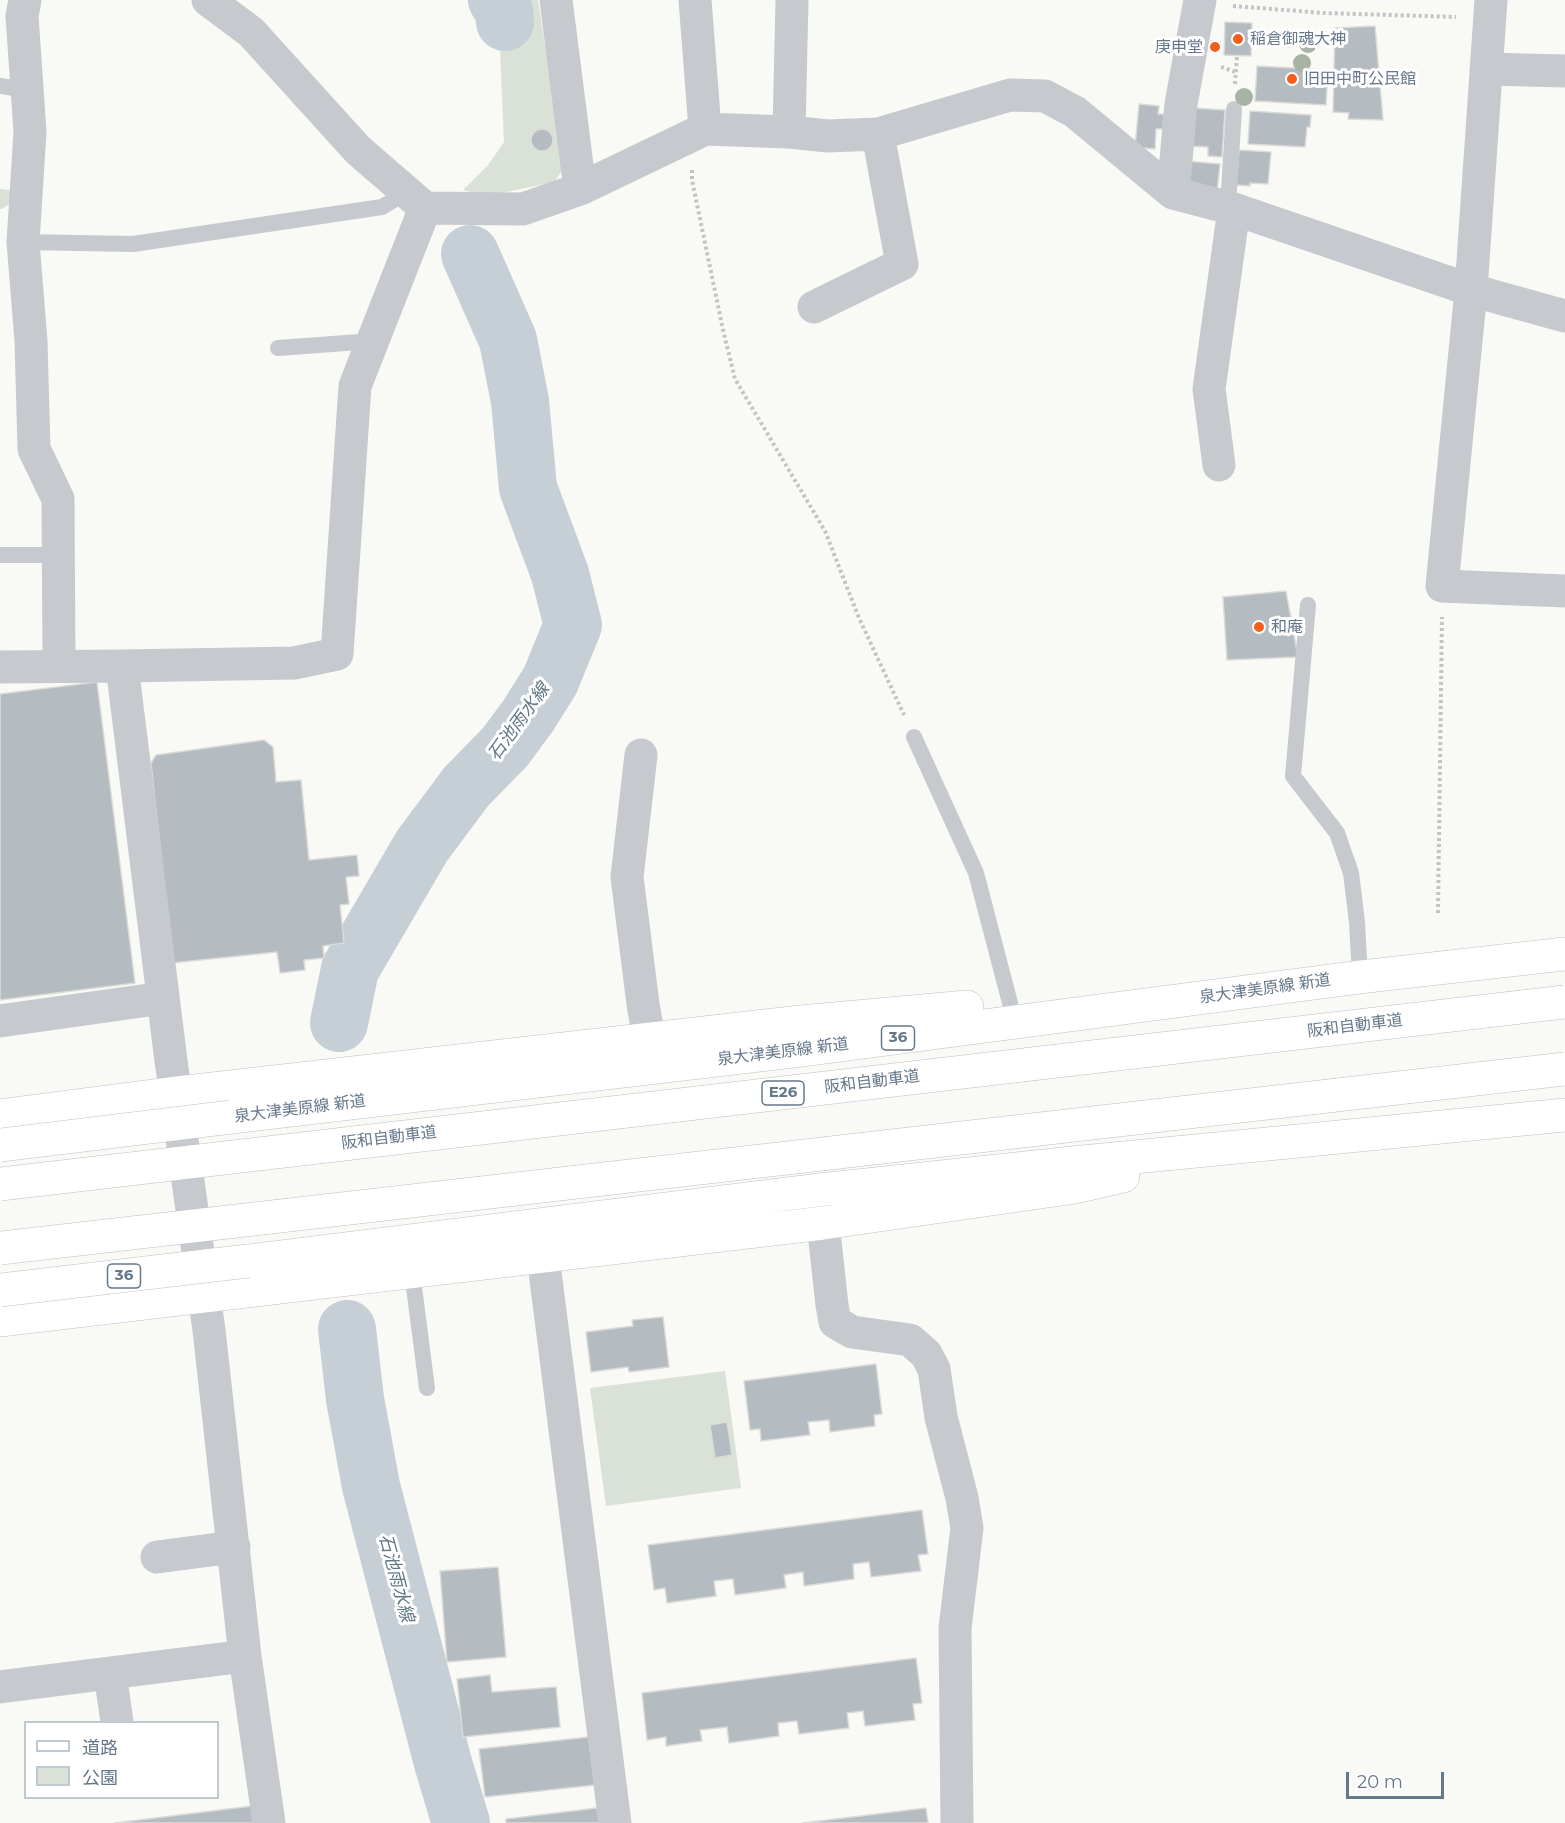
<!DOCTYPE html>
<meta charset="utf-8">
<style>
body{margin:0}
#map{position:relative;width:1565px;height:1823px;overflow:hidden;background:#f9f9f6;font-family:Montserrat,"Noto Sans JP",sans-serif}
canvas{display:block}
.legend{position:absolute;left:24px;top:1721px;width:195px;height:78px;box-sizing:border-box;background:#fff;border:2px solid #c1c9d0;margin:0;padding:8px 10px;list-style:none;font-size:18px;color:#65778a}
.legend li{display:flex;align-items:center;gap:12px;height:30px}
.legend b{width:30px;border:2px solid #c1c9d0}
.scale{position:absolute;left:1346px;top:1772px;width:98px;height:27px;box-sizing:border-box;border:3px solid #65778a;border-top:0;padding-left:8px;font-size:18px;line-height:21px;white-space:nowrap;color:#65778a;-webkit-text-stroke:4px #fff;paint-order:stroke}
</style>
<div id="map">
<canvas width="1565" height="1823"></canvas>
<ul class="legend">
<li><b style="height:8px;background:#fff"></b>道路</li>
<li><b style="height:16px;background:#dae2d7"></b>公園</li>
</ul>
<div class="scale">20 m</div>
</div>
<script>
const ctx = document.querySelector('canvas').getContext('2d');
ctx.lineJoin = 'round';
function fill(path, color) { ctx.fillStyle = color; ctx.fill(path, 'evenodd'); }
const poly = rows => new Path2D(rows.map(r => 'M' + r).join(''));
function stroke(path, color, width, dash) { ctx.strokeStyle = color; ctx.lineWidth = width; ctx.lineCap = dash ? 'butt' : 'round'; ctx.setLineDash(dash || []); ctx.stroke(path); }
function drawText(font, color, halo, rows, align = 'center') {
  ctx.font = font + ' Montserrat,"Noto Sans JP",sans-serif'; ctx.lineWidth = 6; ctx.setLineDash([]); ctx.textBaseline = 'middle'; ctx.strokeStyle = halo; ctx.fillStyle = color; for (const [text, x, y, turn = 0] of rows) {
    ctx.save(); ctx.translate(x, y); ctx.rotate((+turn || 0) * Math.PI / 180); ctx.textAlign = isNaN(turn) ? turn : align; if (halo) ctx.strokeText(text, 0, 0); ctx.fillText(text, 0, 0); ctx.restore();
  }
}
fill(poly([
 [516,0,538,0,564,168,554,182,502,193,480,194,463,190,488,165,504,142,499,25,516,23],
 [0,189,18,191,17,199,2,209,0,209],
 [725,1371,741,1488,606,1506,590,1388]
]), '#dae2d7');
stroke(poly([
 [497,0,504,11,505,22],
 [339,1023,350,969,422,846,466,787,505,747,528,716,550,681,573,625,560,574,528,488,520,401,508,340,470,254],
 [347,1329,355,1399,371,1486,443,1763,461,1823]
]), '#c5cfd5', 58);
const building = poly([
 [1225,22,1252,23,1251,56,1224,55,1225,22],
 [1375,26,1383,120,1348,119,1349,113,1333,112,1335,28,1375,26],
 [1272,38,1297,39,1296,47,1271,46,1272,38],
 [1211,41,1220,42,1219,52,1210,52,1211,41],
 [1257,66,1328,70,1326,105,1255,101,1257,66],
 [1139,104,1159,106,1158,114,1164,114,1163,129,1156,129,1155,149,1135,147,1139,104],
 [1192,108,1225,110,1222,157,1208,156,1208,147,1188,146,1192,108],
 [1250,111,1311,115,1310,127,1307,127,1305,147,1248,144,1250,111],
 '531 140a11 11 0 1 1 22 0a11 11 0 1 1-22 0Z',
 [1239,150,1271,152,1268,184,1250,183,1250,186,1236,185,1239,150],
 [1186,161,1220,164,1217,191,1189,184,1186,161],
 [1286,591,1298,657,1227,660,1223,597,1286,591],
 [97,682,135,983,0,1000,0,694,97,682],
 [264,740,273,747,276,782,301,780,309,860,357,855,359,876,346,877,349,904,340,905,344,943,323,946,324,958,304,960,305,970,280,973,277,952,172,963,151,763,156,755,264,740],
 [663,1317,669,1367,629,1372,628,1367,591,1372,586,1332,633,1326,632,1320,663,1317],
 [876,1364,882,1414,874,1415,875,1426,830,1432,829,1420,808,1422,810,1435,761,1441,760,1429,750,1430,744,1381,876,1364],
 [727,1422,732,1455,715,1458,710,1425,727,1422],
 [922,1510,928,1554,918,1555,921,1571,871,1577,869,1562,853,1564,854,1579,804,1586,803,1572,784,1575,786,1588,735,1595,733,1579,714,1581,716,1596,667,1603,665,1588,654,1590,648,1545,922,1510],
 [498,1567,506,1657,447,1662,440,1571,498,1567],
 [916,1658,922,1703,913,1704,915,1720,865,1726,863,1711,847,1713,849,1728,799,1734,797,1721,778,1723,779,1736,729,1743,727,1727,700,1730,702,1741,666,1746,666,1737,647,1740,642,1693,916,1658],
 [490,1675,492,1692,556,1687,560,1727,463,1737,457,1679,490,1675],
 [589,1737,595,1785,485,1797,479,1749,589,1737],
 [252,1806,254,1823,115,1823,252,1806],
 [597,1808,599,1823,506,1823,506,1819,597,1808],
 [926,1808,928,1823,803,1823,926,1808]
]);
fill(building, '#b4bbc1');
stroke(building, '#dbdbd8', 1.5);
const primary = poly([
 [0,1116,176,1093,801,1022,967,1007],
 [231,1117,801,1050,1360,977,1565,954],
 [248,1261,818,1190,1073,1163,1565,1115],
 [0,1320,823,1223,1075,1187,1123,1176]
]);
stroke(primary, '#bcc0c4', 34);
stroke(poly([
 [1233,6,1324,13,1456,17],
 [1221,67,1236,72],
 [1235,84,1237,56],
 [692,170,692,180,723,330,735,379,825,531,859,618,904,715],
 [1438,913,1442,617]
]), '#c2c4c7', 4, [3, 3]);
stroke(poly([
 [0,86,27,90],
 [1228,207,1234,109],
 [23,242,133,244,382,207,407,192],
 [278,348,373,341],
 [0,555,58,555],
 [1308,605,1293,776,1337,833,1351,873,1357,922,1360,977],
 [914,737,976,873,1010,1003],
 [412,1272,427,1388]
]), '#c6cacf', 16);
stroke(poly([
 [25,0,22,16,30,132,23,242,31,341,34,449,58,499,59,666],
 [208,0,251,32,358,150,425,208,523,209,580,189,705,129,789,132,828,136,878,134,1010,95,1045,96,1075,112,1173,193,1234,209,1471,290,1565,316],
 [556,0,580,189],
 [695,0,705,129],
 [1491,0,1471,290,1442,586,1565,591],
 [1486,69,1565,71],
 [789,132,792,0],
 [1173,193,1181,104,1200,0],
 [814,307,902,264,878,134],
 [1219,465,1209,389,1234,209],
 [122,666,171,1061,209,1330,245,1656,269,1823],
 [0,667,122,666,294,663,337,654,355,386,425,208],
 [641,755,627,877,643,1004,649,1039],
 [0,1021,163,998],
 [823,1223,832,1305,835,1322,852,1332,910,1340,926,1354,934,1369,941,1417,962,1498,967,1528,955,1628,957,1823],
 [543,1256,615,1823],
 [157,1557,234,1547],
 [110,1673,117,1722],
 [0,1687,245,1656]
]), '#c6cacf', 33);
stroke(primary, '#fff', 33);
const primaryBridge = poly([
 [0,1145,231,1117],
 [0,1290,248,1261]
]);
const motorwayBridge = poly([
 [0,1184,1565,1002],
 [0,1248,1565,1069]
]);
stroke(primaryBridge, '#bcc0c4', 34, []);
stroke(motorwayBridge, '#bbbec2', 34, []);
stroke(primaryBridge, '#fff', 33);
stroke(motorwayBridge, '#fff', 33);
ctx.fillStyle = '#a7b4a4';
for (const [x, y] of [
 [1308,44],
 [1302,63],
 [1244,97]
]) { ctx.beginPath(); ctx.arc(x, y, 9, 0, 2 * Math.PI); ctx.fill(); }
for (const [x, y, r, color] of [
 [1238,39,6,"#f55f1b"],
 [1215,47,6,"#f55f1b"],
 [1292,79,6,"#f55f1b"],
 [1259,627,6,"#f55f1b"]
]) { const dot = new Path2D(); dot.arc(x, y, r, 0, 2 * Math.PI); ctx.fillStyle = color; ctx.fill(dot); stroke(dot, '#fff', 2); }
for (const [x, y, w] of [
 [898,1038,33],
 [783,1093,42],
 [124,1276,33]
]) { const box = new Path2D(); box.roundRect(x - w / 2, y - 12, w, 24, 4.5); ctx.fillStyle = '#fff'; ctx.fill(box); stroke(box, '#65778a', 1.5); }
drawText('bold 15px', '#65778a', null, [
 ["36",898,1038],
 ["E26",783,1093],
 ["36",124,1276]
]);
drawText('16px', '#65778a', '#fff', [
 ["稲倉御魂大神",1250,39],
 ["庚申堂",1203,47,"right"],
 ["旧田中町公民館",1304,79],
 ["和庵",1271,627]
], 'left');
drawText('16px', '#65778a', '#fff', [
 ["泉大津美原線 新道",1265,989,-8],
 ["阪和自動車道",1355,1026,-7],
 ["泉大津美原線 新道",783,1052,-7],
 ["阪和自動車道",872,1082,-7],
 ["泉大津美原線 新道",300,1109,-7],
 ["阪和自動車道",389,1138,-7]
]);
drawText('italic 18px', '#617885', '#fff', [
 ["石池雨水線",519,722,-54],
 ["石池雨水線",396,1578,75]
]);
</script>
